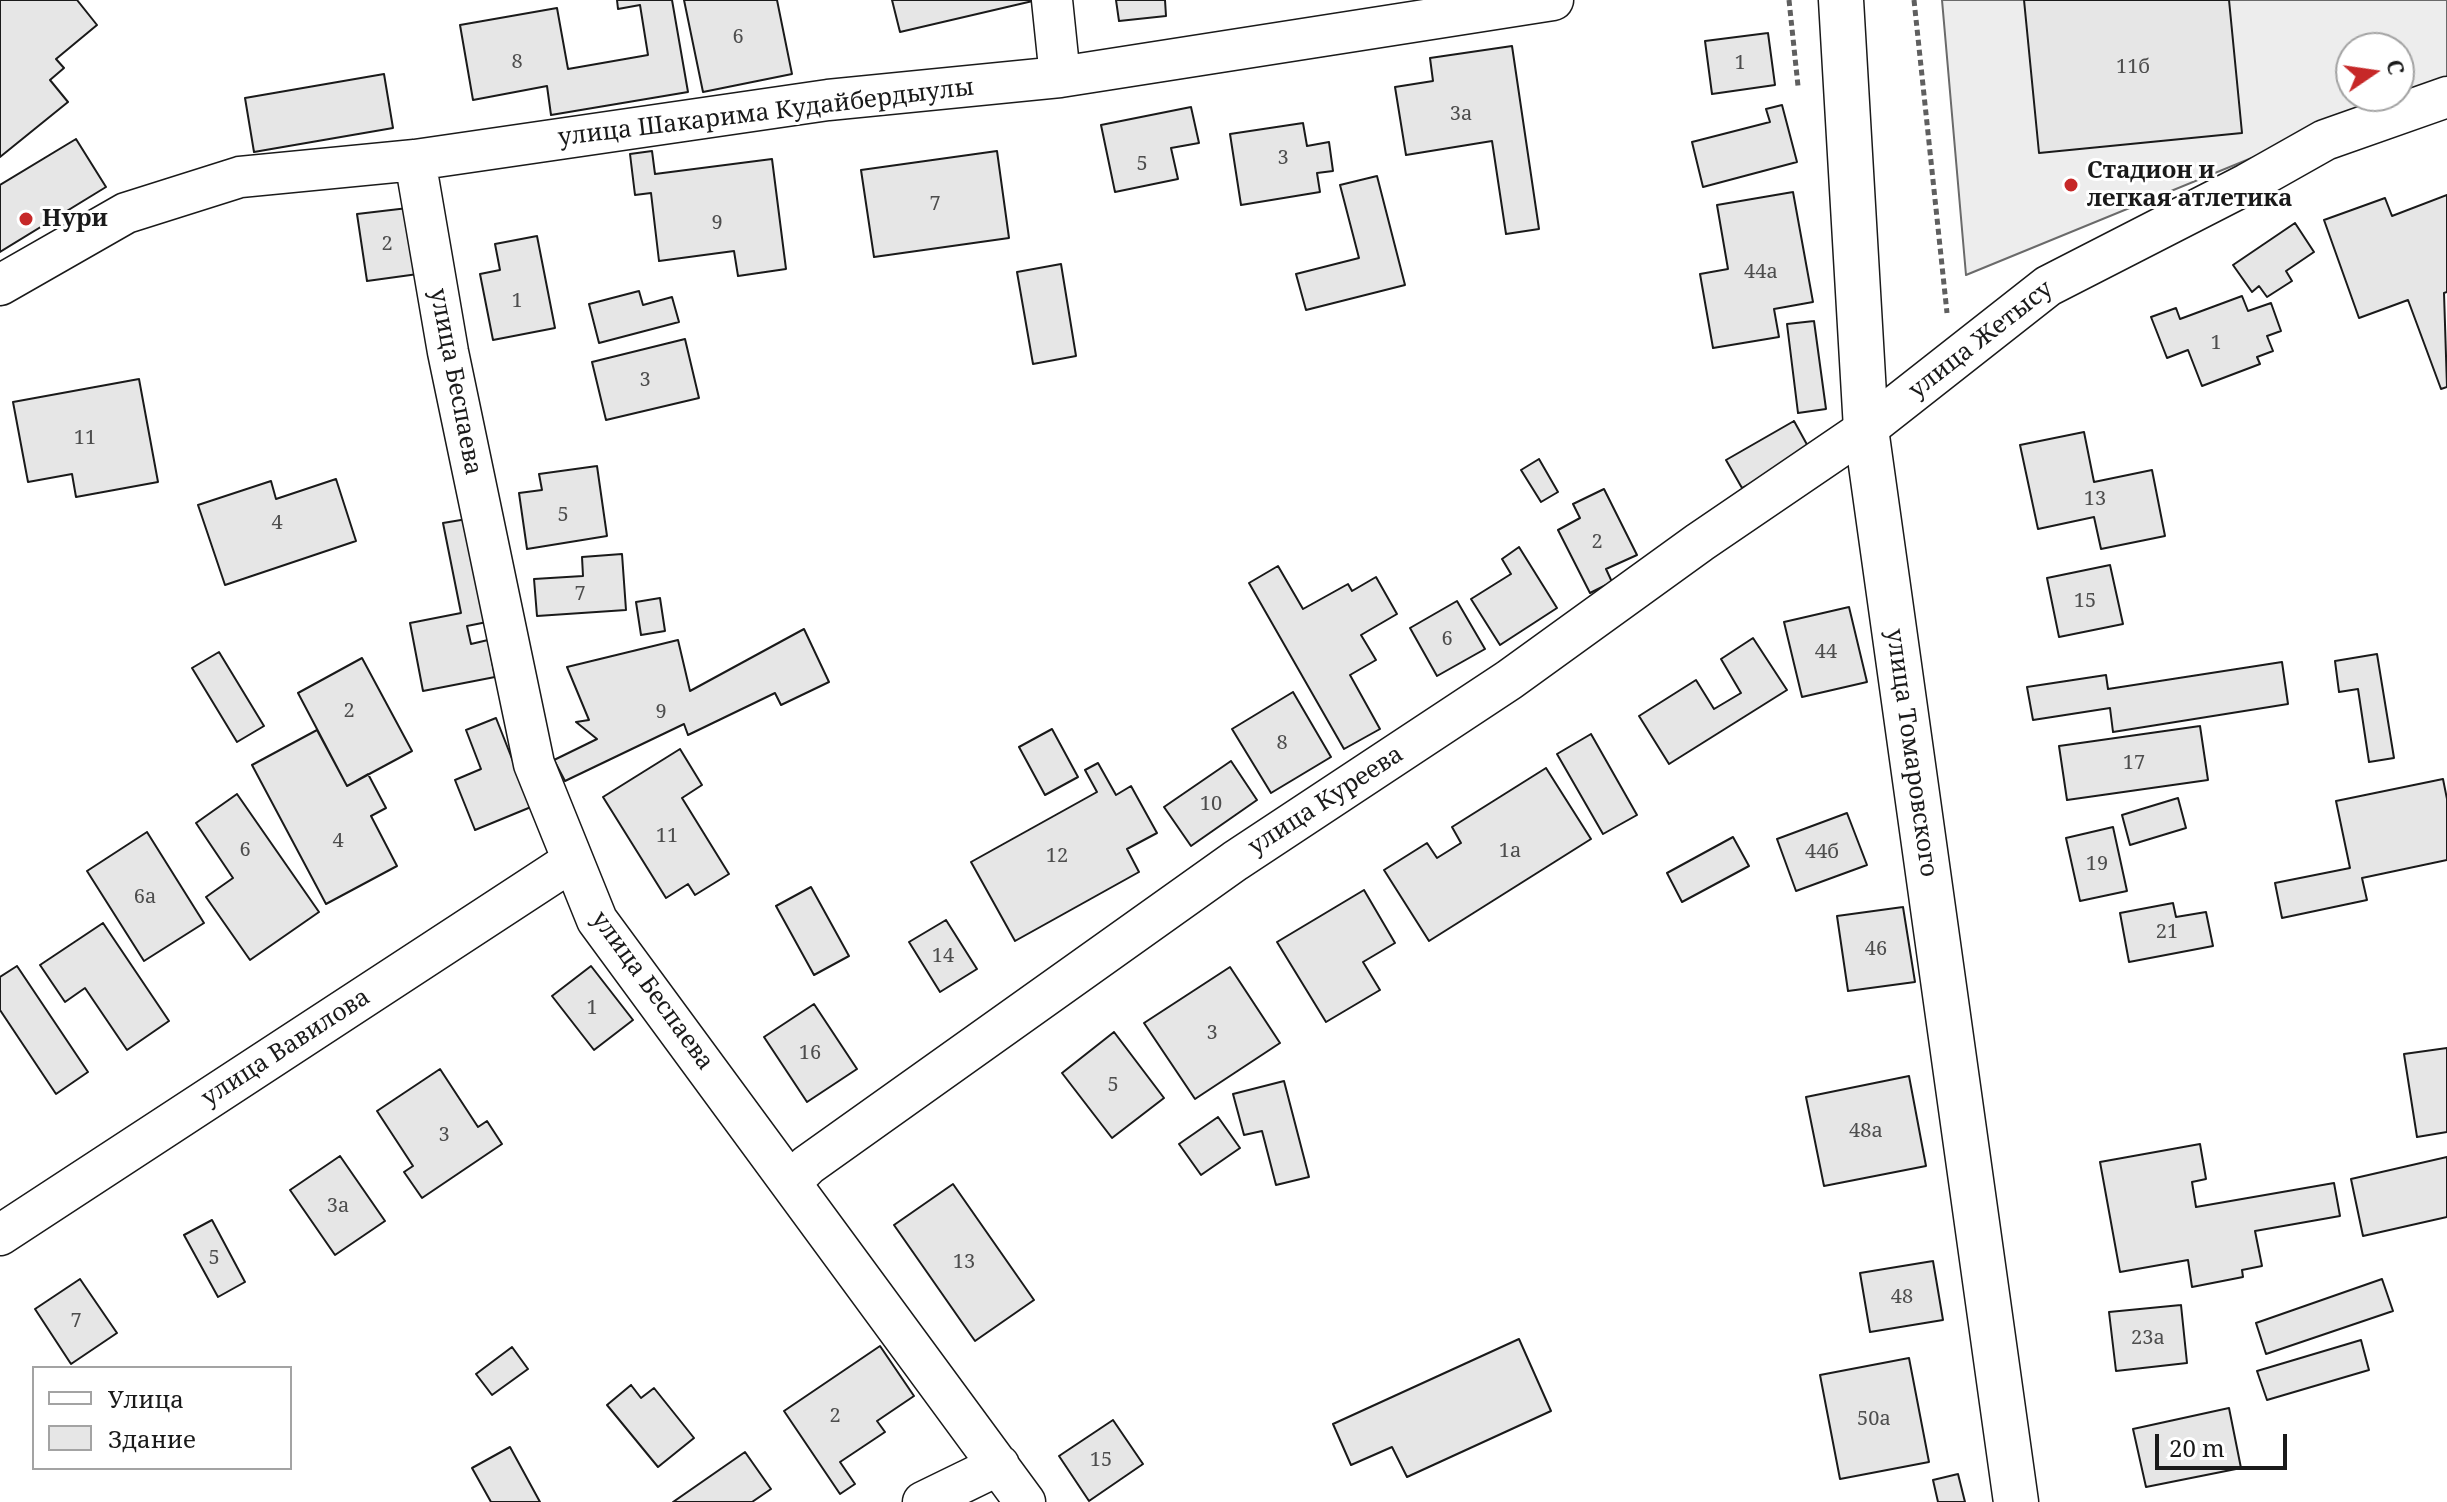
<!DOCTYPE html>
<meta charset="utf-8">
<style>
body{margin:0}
#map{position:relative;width:2447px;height:1502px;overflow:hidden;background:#fff;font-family:"Noto Serif",serif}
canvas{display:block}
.legend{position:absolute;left:32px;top:1366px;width:260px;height:104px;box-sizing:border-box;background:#fff;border:2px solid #a3a3a3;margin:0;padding:10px 14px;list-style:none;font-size:24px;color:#1a1a1a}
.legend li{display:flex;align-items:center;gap:16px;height:40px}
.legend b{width:40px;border:2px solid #a3a3a3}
.north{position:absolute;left:2335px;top:32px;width:80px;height:80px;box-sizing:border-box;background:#fff;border:2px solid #a3a3a3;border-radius:50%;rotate:77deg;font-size:22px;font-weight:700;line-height:32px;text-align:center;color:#1a1a1a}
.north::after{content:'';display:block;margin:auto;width:28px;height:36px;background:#c62828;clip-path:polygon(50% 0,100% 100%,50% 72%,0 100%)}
.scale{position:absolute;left:2155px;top:1434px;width:132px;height:36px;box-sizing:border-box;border:4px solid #1a1a1a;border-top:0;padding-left:10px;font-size:24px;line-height:28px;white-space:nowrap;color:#1a1a1a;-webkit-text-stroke:6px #fff;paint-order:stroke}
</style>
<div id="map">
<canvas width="2447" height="1502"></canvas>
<ul class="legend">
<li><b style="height:10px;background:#fff"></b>Улица</li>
<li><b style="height:22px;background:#e6e6e6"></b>Здание</li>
</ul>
<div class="north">С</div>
<div class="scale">20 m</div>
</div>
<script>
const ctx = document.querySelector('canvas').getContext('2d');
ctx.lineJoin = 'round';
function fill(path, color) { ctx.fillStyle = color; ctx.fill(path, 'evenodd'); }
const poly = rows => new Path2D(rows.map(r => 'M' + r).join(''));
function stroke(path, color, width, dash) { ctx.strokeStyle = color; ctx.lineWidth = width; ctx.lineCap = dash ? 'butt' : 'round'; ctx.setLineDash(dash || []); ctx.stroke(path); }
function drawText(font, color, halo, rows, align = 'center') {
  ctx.font = font + ' "Noto Serif",serif'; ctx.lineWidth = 6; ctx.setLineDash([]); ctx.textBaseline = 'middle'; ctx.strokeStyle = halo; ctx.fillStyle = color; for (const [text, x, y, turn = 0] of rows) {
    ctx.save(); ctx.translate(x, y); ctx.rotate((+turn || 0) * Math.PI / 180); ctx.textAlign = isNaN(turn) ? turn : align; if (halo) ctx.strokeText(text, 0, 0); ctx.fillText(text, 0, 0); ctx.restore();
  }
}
const built = poly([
 [1942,0,2447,0,2447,78,1966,275,1942,0],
 [2351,48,2399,48,2399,96,2351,96,2351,48]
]);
fill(built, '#ededed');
stroke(built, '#6a6a6a', 2);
const building = poly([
 [0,0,77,0,97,25,56,59,64,68,50,80,68,102,0,157,0,0],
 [617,0,672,0,688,92,551,115,547,86,473,100,460,25,557,8,568,69,648,55,640,5,618,9,617,0],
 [684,0,777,0,792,74,703,92,684,0],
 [892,0,1037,0,900,32,892,0],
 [1116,0,1165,0,1166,16,1119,21,1116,0],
 [2024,0,2229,0,2242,133,2039,153,2024,0],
 [1768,33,1775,85,1712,94,1705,41,1768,33],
 [1512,46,1539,229,1506,234,1492,141,1406,155,1395,87,1433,81,1430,58,1512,46],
 [384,74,393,128,254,152,245,98,384,74],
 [1782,105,1797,162,1703,187,1692,142,1770,122,1766,109,1782,105],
 [1191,107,1199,143,1171,148,1178,179,1115,192,1101,125,1191,107],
 [1303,123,1307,146,1329,142,1333,171,1317,173,1320,192,1241,205,1230,134,1303,123],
 [76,139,106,187,0,252,0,185,76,139],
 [652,151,655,174,772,159,786,269,738,276,734,251,659,261,651,193,635,195,630,154,652,151],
 [997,151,1009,238,874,257,861,170,997,151],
 [1377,176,1405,285,1306,310,1296,274,1359,258,1340,185,1377,176],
 [1793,192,1813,302,1774,309,1779,337,1713,348,1700,274,1728,269,1717,205,1793,192],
 [2447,195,2447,292,2444,293,2447,387,2441,389,2408,300,2359,318,2324,220,2385,198,2392,216,2447,195],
 [408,208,418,274,367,281,357,214,408,208],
 [2295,223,2314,252,2286,271,2292,281,2267,297,2259,286,2252,292,2233,265,2295,223],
 [537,236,555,328,493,340,480,274,500,270,495,244,537,236],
 [1061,264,1076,356,1033,364,1017,272,1061,264],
 [639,291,643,305,672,297,679,322,599,343,589,304,639,291],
 [2242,296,2248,311,2271,303,2281,331,2267,336,2273,351,2257,357,2260,364,2202,386,2188,350,2167,358,2151,317,2176,308,2180,319,2242,296],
 [1814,321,1826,409,1798,413,1787,324,1814,321],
 [685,339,699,398,606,420,592,362,685,339],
 [139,379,158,482,76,497,72,474,28,482,13,402,139,379],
 [1794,421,1810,450,1742,488,1726,460,1794,421],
 [2084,432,2094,482,2152,470,2165,536,2101,549,2094,517,2038,529,2020,445,2084,432],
 [1539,459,1558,492,1541,502,1521,470,1539,459],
 [597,466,607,536,527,549,519,493,542,490,539,474,597,466],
 [336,479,356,541,225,585,198,505,271,481,276,499,336,479],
 [1604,489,1637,555,1606,569,1612,582,1590,593,1558,530,1580,518,1573,504,1604,489],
 [467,519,487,622,467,626,471,644,488,640,495,677,423,691,410,623,461,613,443,523,467,519],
 [1519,547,1557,608,1500,645,1471,599,1511,574,1502,559,1519,547],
 [622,554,626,610,537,616,534,579,583,576,582,557,622,554],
 [2110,565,2123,624,2059,637,2047,578,2110,565],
 [1278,566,1303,609,1348,584,1352,591,1376,577,1397,614,1361,635,1376,660,1350,675,1380,729,1344,749,1249,583,1278,566],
 [660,598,665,631,641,635,636,602,660,598],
 [1457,601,1485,649,1437,676,1410,628,1457,601],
 [1849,607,1867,682,1802,697,1784,622,1849,607],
 [804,629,829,682,781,705,775,693,688,735,684,724,565,781,554,760,597,739,576,722,589,720,567,667,678,640,690,691,804,629],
 [1753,638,1787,690,1669,764,1639,716,1696,680,1714,709,1741,693,1721,659,1753,638],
 [219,652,264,726,237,742,192,668,219,652],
 [2377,654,2394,758,2369,762,2358,689,2339,692,2335,661,2377,654],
 [362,658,412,751,347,786,298,693,362,658],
 [2282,662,2288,704,2113,732,2110,708,2033,720,2027,687,2106,675,2108,689,2282,662],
 [1293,692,1331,757,1271,793,1232,729,1293,692],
 [496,718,531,807,475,830,455,780,481,769,466,730,496,718],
 [2200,726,2208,780,2067,800,2059,746,2200,726],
 [1052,729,1078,777,1045,795,1019,747,1052,729],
 [317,730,347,786,368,774,386,808,371,816,397,866,326,904,252,765,317,730],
 [1591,734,1637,815,1603,834,1557,754,1591,734],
 [680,749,702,785,682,798,729,874,695,895,688,884,666,898,603,797,680,749],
 [1231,761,1257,800,1191,846,1164,807,1231,761],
 [1098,763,1116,795,1131,786,1157,833,1127,849,1139,872,1015,941,971,862,1097,792,1085,770,1098,763],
 [1546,768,1591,839,1429,941,1384,870,1427,843,1437,858,1461,843,1452,827,1546,768],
 [2443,779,2447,799,2447,860,2362,878,2367,900,2282,918,2275,883,2350,868,2336,801,2443,779],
 [237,794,319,912,250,960,206,897,233,878,196,823,237,794],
 [2178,798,2186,828,2130,845,2122,815,2178,798],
 [1847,813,1867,865,1796,891,1777,839,1847,813],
 [2113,827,2127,891,2080,901,2066,838,2113,827],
 [147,832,204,923,144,961,87,871,147,832],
 [1733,837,1749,866,1682,902,1667,873,1733,837],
 [811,887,849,956,814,975,776,906,811,887],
 [1364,890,1395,943,1363,962,1380,990,1326,1022,1277,942,1364,890],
 [2173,903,2176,917,2206,912,2213,946,2129,962,2120,913,2173,903],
 [1903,907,1915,982,1848,991,1837,916,1903,907],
 [946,920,977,969,940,992,909,942,946,920],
 [103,923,169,1021,127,1050,85,988,65,1002,40,965,103,923],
 [17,966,88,1072,56,1094,0,1010,0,977,17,966],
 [591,966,633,1020,594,1050,552,996,591,966],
 [1230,967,1280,1043,1195,1099,1144,1023,1230,967],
 [814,1004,857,1069,807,1102,764,1037,814,1004],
 [1114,1032,1164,1098,1112,1138,1062,1073,1114,1032],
 [2447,1048,2447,1132,2417,1137,2404,1054,2447,1048],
 [440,1069,478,1127,487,1121,502,1144,422,1198,404,1172,413,1166,377,1111,440,1069],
 [1909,1076,1926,1166,1824,1186,1806,1097,1909,1076],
 [1284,1081,1309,1177,1276,1185,1262,1131,1244,1135,1233,1094,1284,1081],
 [1218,1117,1240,1148,1201,1175,1179,1144,1218,1117],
 [2200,1144,2206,1179,2192,1182,2196,1207,2334,1183,2340,1216,2255,1231,2262,1266,2242,1270,2243,1277,2192,1287,2188,1260,2120,1272,2100,1162,2200,1144],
 [340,1156,385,1221,335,1255,290,1190,340,1156],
 [2447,1157,2447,1217,2363,1236,2351,1179,2447,1157],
 [953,1184,1034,1300,975,1341,894,1225,953,1184],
 [212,1220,245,1282,218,1297,184,1235,212,1220],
 [1933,1261,1943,1320,1870,1332,1860,1273,1933,1261],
 [80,1279,117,1333,71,1364,35,1309,80,1279],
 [2382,1279,2393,1311,2266,1354,2256,1323,2382,1279],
 [2181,1305,2187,1363,2116,1371,2109,1312,2181,1305],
 [1519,1339,1551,1411,1407,1477,1392,1447,1351,1465,1333,1424,1519,1339],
 [2361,1340,2369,1370,2267,1400,2257,1371,2361,1340],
 [880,1346,914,1396,877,1421,885,1432,840,1462,855,1484,840,1494,784,1411,880,1346],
 [512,1347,528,1369,492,1395,476,1374,512,1347],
 [1909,1358,1929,1462,1840,1479,1820,1375,1909,1358],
 [631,1385,641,1398,654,1388,694,1438,658,1467,607,1405,631,1385],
 [2229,1408,2241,1468,2146,1487,2133,1429,2229,1408],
 [1113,1420,1143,1464,1089,1501,1059,1456,1113,1420],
 [510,1447,540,1502,491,1502,472,1468,510,1447],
 [745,1452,771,1489,752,1502,673,1502,745,1452],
 [1958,1474,1965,1502,1938,1502,1933,1480,1958,1474]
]);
fill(building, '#e6e6e6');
stroke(building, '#1a1a1a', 2);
const minor = poly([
 [1052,0,1060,77],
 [415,160,448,352,534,764,597,920,1025,1502],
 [0,285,126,213,240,177,415,160,828,100,1060,77,1553,0],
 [792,1181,808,1165,1235,861,1509,680,1700,542,1866,429,2048,286,2247,184,2325,140,2447,97],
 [0,1235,572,861],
 [923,1502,999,1465]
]);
const tertiary = poly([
 [1841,0,1866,429,2016,1502]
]);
stroke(minor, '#1a1a1a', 43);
stroke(tertiary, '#1a1a1a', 47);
stroke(poly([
 [1789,0,1798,86],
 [1914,0,1947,313]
]), '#5f5f5f', 5, [6, 4]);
stroke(minor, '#fff', 40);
stroke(tertiary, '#fff', 44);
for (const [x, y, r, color] of [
 [2071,185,8,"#c62828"],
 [26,219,8,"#c62828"]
]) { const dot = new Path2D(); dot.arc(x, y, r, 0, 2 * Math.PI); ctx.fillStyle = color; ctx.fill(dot); stroke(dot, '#fff', 3); }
drawText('20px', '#4d4d4d', null, [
 ["6",738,37],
 ["8",517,62],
 ["1",1740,63],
 ["11б",2133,67],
 ["3а",1461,114],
 ["3",1283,158],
 ["5",1142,164],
 ["7",935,204],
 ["9",717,223],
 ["2",387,244],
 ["44а",1761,272],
 ["1",517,301],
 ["1",2216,343],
 ["3",645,380],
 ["11",85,438],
 ["13",2095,499],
 ["5",563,515],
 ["4",277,523],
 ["2",1597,542],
 ["7",580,594],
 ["15",2085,601],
 ["6",1447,639],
 ["44",1826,652],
 ["2",349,711],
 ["9",661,712],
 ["8",1282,743],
 ["17",2134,763],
 ["10",1211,804],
 ["11",667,836],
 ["4",338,841],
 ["6",245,850],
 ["1а",1510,851],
 ["44б",1822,852],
 ["12",1057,856],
 ["19",2097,864],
 ["6а",145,897],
 ["21",2167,932],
 ["46",1876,949],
 ["14",943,956],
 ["1",592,1008],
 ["3",1212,1033],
 ["16",810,1053],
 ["5",1113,1085],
 ["48а",1866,1131],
 ["3",444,1135],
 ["3а",338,1206],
 ["5",214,1258],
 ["13",964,1262],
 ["48",1902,1297],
 ["7",76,1321],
 ["23а",2148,1338],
 ["2",835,1416],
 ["50а",1874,1419],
 ["15",1101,1460]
]);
drawText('24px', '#1a1a1a', '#fff', [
 ["улица Шакарима Кудайбердыулы",766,113,-7],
 ["улица Жетысу",1981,340,-38],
 ["улица Беспаева",455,382,79],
 ["улица Томаровского",1911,753,82],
 ["улица Куреева",1326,801,-33],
 ["улица Беспаева",652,991,54],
 ["улица Вавилова",286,1048,-33]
]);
drawText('bold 24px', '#1a1a1a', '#fff', [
 ["Стадион и",2087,171],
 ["легкая атлетика",2087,199],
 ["Нури",42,219]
], 'left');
</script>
